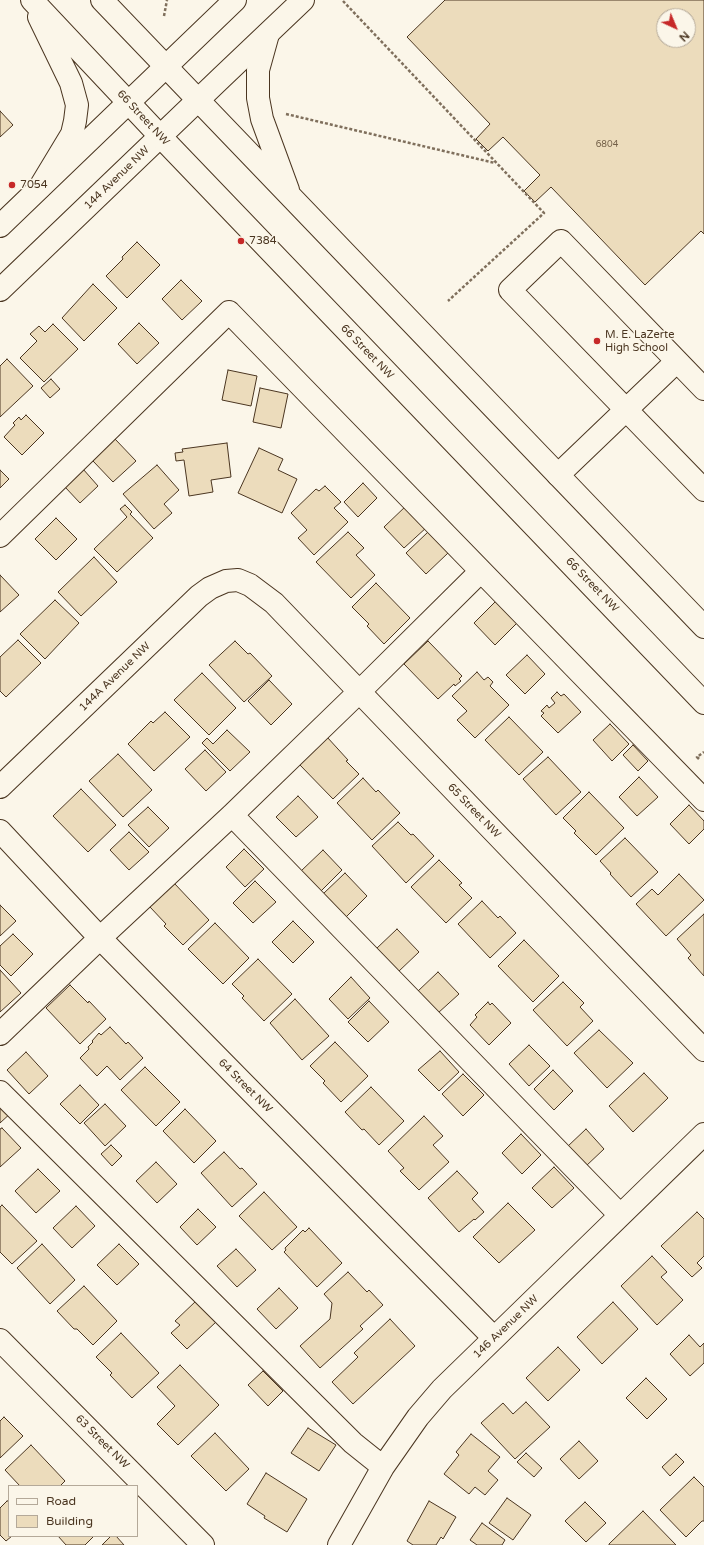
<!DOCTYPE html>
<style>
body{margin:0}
#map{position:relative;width:704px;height:1545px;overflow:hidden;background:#fbf6e9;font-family:"Varela Round",sans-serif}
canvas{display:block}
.legend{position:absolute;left:8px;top:1485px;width:130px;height:52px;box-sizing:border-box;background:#fbf6e9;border:1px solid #b4a999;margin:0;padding:5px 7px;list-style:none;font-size:12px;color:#4a3520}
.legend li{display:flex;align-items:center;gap:8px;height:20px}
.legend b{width:20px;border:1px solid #b4a999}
.north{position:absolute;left:656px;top:8px;width:40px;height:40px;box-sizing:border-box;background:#fbf6e9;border:1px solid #b4a999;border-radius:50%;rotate:136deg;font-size:11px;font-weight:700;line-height:16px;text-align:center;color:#4a3520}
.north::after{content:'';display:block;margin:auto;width:14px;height:18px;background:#c62828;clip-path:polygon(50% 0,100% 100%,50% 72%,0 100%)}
</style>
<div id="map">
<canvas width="704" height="1545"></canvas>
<ul class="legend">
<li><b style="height:5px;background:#fbf6e9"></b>Road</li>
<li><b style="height:11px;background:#ecdcbc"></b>Building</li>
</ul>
<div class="north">N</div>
</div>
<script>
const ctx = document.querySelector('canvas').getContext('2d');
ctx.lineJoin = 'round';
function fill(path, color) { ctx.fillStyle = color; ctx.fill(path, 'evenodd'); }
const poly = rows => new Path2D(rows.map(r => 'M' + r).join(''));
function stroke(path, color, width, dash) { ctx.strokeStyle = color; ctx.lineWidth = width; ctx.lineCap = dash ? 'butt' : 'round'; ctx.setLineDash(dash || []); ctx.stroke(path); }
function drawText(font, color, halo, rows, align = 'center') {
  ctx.font = font + ' "Varela Round",sans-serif'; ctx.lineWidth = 3; ctx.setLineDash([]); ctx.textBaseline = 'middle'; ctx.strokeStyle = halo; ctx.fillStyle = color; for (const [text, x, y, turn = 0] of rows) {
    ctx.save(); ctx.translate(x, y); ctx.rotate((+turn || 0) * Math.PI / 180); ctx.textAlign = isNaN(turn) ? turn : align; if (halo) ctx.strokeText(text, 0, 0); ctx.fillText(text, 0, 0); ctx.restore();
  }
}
const building = poly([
 [445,0,704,0,704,234,701,231,645,285,551,187,535,202,524,191,540,175,503,137,488,151,476,139,490,124,407,37,445,0],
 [664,16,688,16,688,40,664,40,664,16],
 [0,111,13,125,0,137,0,111],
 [137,242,160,265,127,298,106,276,123,259,122,257,137,242],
 [181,280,202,301,182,320,162,299,181,280],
 [93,284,117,308,84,341,62,318,93,284],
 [139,323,159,343,137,364,118,344,139,323],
 [53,324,78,349,44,382,20,358,37,341,30,334,39,326,45,332,53,324],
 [7,359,33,386,0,417,0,366,7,359],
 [228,370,257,376,251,406,222,400,228,370],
 [51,379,60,389,50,398,41,388,51,379],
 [260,388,288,394,281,428,253,422,260,388],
 [26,415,44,433,22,455,4,437,15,425,13,423,19,417,21,420,26,415],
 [115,439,136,461,113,482,93,461,115,439],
 [227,443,231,477,211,480,213,492,189,496,184,460,176,461,175,453,183,452,182,449,227,443],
 [259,448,283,459,278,470,297,479,282,513,238,493,259,448],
 [157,465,179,490,164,504,172,513,154,529,123,494,157,465],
 [83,469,98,486,80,503,65,487,83,469],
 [0,470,9,479,0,488,0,470],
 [363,483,377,498,358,517,344,502,363,483],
 [325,486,341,502,334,508,348,522,314,555,298,538,307,530,291,513,316,489,319,491,325,486],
 [125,505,132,512,130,514,153,538,117,572,94,549,127,517,120,509,125,505],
 [407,505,427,527,404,548,384,527,407,505],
 [56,518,77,539,56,560,35,539,56,518],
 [348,532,364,548,356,555,375,575,351,598,316,562,348,532],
 [428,532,448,553,426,574,406,553,428,532],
 [94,557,117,582,81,616,58,592,94,557],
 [0,575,19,595,0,612,0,575],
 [376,583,410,618,384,644,367,626,369,624,352,607,376,583],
 [55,600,79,623,45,659,20,634,55,600],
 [497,600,518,622,495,645,474,623,497,600],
 [18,640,41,663,6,697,0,691,0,657,18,640],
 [235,641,248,654,250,653,272,676,244,702,209,665,235,641],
 [428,641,462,676,459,679,461,681,455,686,454,684,438,699,404,664,428,641],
 [527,655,545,674,525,694,506,675,527,655],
 [477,672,484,680,488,677,493,682,490,686,509,705,475,738,457,720,467,711,452,696,477,672],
 [202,673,236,708,209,735,174,700,202,673],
 [269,680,292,704,271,725,248,701,269,680],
 [557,692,561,696,564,694,581,712,558,733,541,716,544,713,541,711,547,705,549,708,555,703,551,698,557,692],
 [165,712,190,737,154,771,128,744,151,721,153,723,165,712],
 [509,717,543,752,519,775,485,740,509,717],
 [610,724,629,744,612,761,593,740,610,724],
 [227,730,250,752,230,771,202,743,207,738,213,744,227,730],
 [327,737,348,760,346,761,359,774,333,799,299,764,327,737],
 [633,745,648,761,638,771,623,755,633,745],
 [205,750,226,772,206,791,185,769,205,750],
 [118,754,152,790,123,817,89,781,118,754],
 [548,757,581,792,556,815,523,779,548,757],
 [639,777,658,797,637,816,619,797,639,777],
 [363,778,376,792,378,790,400,813,372,840,337,803,363,778],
 [81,789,116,825,88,852,53,816,81,789],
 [589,792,624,828,596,855,574,833,576,831,563,818,589,792],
 [298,796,318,817,296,837,276,817,298,796],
 [689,805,704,821,704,829,689,844,670,824,689,805],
 [148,807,169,828,149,847,128,825,148,807],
 [398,822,411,835,413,834,434,856,406,883,372,846,398,822],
 [129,832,149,852,129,870,110,850,129,832],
 [625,838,658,872,631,897,610,874,611,873,600,861,625,838],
 [244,849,264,869,245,887,226,867,244,849],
 [323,850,342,870,321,891,301,871,323,850],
 [439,860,462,883,459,885,472,898,446,923,411,887,439,860],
 [345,873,367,896,346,917,323,894,345,873],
 [679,874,704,900,666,936,636,904,652,889,658,895,679,874],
 [255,881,276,902,253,923,233,903,255,881],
 [174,883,209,920,183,945,164,926,166,924,150,907,174,883],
 [482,901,498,918,500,916,516,933,490,958,458,924,482,901],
 [0,905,16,921,0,936,0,905],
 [704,914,704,976,688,958,691,955,677,939,704,914],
 [293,921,314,942,293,963,272,942,293,921],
 [215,923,249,958,223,984,188,949,215,923],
 [397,929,419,952,398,972,376,949,397,929],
 [13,934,33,954,11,976,0,965,0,946,13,934],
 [524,940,559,976,533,1002,498,966,524,940],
 [258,959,292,994,264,1021,242,998,244,996,232,984,258,959],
 [0,970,21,993,0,1012,0,970],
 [438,972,459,994,438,1013,417,992,438,972],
 [351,977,370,998,348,1019,329,999,351,977],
 [563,982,584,1003,580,1007,593,1021,567,1046,533,1010,563,982],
 [70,985,88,1003,89,1001,106,1019,80,1044,46,1008,70,985],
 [295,999,329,1036,302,1060,270,1023,295,999],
 [369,1001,389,1022,368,1042,348,1022,369,1001],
 [488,1002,490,1005,492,1003,511,1023,489,1045,470,1025,477,1017,475,1015,488,1002],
 [110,1027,126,1044,128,1042,143,1058,120,1080,107,1066,97,1076,80,1058,89,1049,88,1047,93,1042,92,1041,99,1033,101,1035,110,1027],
 [599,1030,633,1063,607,1088,574,1053,599,1030],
 [335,1042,368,1076,341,1102,323,1083,325,1081,310,1066,335,1042],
 [529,1045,550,1066,529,1086,509,1064,529,1045],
 [440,1051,459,1072,439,1091,418,1070,440,1051],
 [26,1052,48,1076,29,1094,7,1070,26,1052],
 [145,1067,180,1102,156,1126,121,1090,145,1067],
 [553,1070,573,1091,554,1110,534,1089,553,1070],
 [644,1073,668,1098,633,1132,609,1106,644,1073],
 [463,1074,484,1095,463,1116,442,1094,463,1074],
 [80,1085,99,1105,80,1124,60,1104,80,1085],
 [371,1087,404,1121,379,1145,364,1129,362,1130,345,1112,371,1087],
 [0,1097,13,1111,0,1123,0,1097],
 [105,1104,126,1126,105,1146,84,1123,105,1104],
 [185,1109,216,1141,194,1163,163,1131,185,1109],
 [424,1116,443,1136,433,1145,449,1162,419,1190,400,1171,404,1168,388,1151,424,1116],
 [2,1128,21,1148,0,1167,0,1129,2,1128],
 [586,1129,604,1149,586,1166,567,1147,586,1129],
 [521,1134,541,1155,522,1174,502,1153,521,1134],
 [111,1145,122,1156,112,1166,101,1154,111,1145],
 [224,1152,240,1169,242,1168,257,1184,232,1207,201,1173,224,1152],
 [156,1162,177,1184,157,1203,136,1181,156,1162],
 [554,1167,574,1188,552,1208,532,1188,554,1167],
 [38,1169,60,1191,36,1213,15,1191,38,1169],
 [457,1171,478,1193,472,1199,484,1212,475,1220,474,1219,459,1232,428,1198,457,1171],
 [264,1192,297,1227,272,1250,239,1216,264,1192],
 [508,1203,535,1230,499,1263,473,1237,508,1203],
 [2,1205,37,1241,12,1264,0,1252,0,1207,2,1205],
 [76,1206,95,1226,72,1248,53,1228,76,1206],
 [198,1209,216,1227,197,1245,180,1227,198,1209],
 [697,1212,704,1219,704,1256,697,1263,702,1268,692,1277,661,1246,697,1212],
 [309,1228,342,1263,317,1287,284,1252,286,1250,285,1248,303,1230,305,1232,309,1228],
 [42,1244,75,1280,50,1304,17,1268,42,1244],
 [119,1244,139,1264,117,1285,97,1265,119,1244],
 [236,1249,256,1270,237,1287,217,1266,236,1249],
 [652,1256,667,1272,661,1277,683,1300,657,1325,621,1286,652,1256],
 [348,1272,367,1292,369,1290,383,1305,360,1326,363,1329,320,1368,300,1346,330,1319,332,1303,324,1294,348,1272],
 [84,1286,117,1321,93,1345,77,1329,74,1329,57,1311,84,1286],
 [279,1288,298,1308,276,1329,257,1309,279,1288],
 [196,1301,216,1322,187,1349,171,1333,180,1325,175,1321,196,1301],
 [613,1302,638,1329,602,1364,577,1337,613,1302],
 [390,1319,415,1346,353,1404,332,1382,358,1357,354,1353,390,1319],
 [121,1333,159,1373,132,1398,110,1375,112,1373,96,1357,121,1333],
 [689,1335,700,1347,704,1343,704,1363,690,1376,670,1354,689,1335],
 [558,1347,580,1370,548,1401,526,1378,558,1347],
 [180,1365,219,1405,178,1445,157,1424,175,1406,157,1387,180,1365],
 [263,1371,283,1391,268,1406,248,1385,263,1371],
 [646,1378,667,1399,647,1419,626,1398,646,1378],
 [526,1402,550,1427,515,1459,481,1423,503,1403,513,1414,526,1402],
 [4,1417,23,1436,0,1458,0,1421,4,1417],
 [308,1428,336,1445,319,1471,291,1453,308,1428],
 [215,1433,249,1469,226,1491,191,1456,215,1433],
 [471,1434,500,1457,488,1471,498,1480,485,1495,475,1487,469,1494,444,1474,459,1455,456,1452,471,1434],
 [579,1441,598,1461,579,1479,560,1459,579,1441],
 [31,1445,65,1481,60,1486,20,1486,5,1470,31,1445],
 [526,1453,542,1468,534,1477,517,1462,526,1453],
 [676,1454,684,1462,670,1476,662,1467,676,1454],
 [266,1473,307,1499,287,1532,264,1518,265,1516,247,1504,266,1473],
 [694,1477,704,1487,704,1521,702,1521,686,1537,660,1510,694,1477],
 [507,1498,531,1515,513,1540,489,1523,507,1498],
 [7,1501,9,1501,9,1536,12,1536,6,1541,0,1535,0,1508,7,1501],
 [429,1501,456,1517,443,1539,441,1537,436,1545,413,1545,407,1541,429,1501],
 [585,1502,606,1523,586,1542,565,1521,585,1502],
 [643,1511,676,1545,609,1545,609,1544,643,1511],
 [482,1523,505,1540,502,1545,477,1545,470,1540,482,1523],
 [58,1536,94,1536,85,1545,66,1545,58,1536],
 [111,1536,116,1536,124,1545,102,1545,111,1536]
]);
fill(building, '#ecdcbc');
stroke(building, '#4a3520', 1);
const minor = poly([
 [0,226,235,0],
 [0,290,221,78,303,0],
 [704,389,561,241,510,290,704,490],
 [558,475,677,361],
 [0,536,229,312,704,800],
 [0,787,199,596,210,588,226,581,238,580,250,585,274,603,704,1050],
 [232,815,620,1215],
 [0,831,100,938,494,1338],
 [0,1034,100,938,232,815,359,692,481,571],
 [0,1092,353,1443,383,1467],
 [0,1340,203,1545],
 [339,1545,383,1467,418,1417,442,1389,704,1134]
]);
const major = poly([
 [32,0,160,136,704,703],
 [102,0,704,627],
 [39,17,71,83,77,105,75,121,72,134,40,187],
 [268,34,258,70,258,98,262,119,288,190]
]);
stroke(minor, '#4a3520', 24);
stroke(major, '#4a3520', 24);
stroke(poly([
 [343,1,544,213,448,301],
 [164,16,167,0],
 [286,114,495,163],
 [699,759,697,757,704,752]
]), '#7f6f5c', 2.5, [3, 2]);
stroke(minor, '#fbf6e9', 22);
stroke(major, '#fbf6e9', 22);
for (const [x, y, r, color] of [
 [12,185,4,"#c62828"],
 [241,241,4,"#c62828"],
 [597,341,4,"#c62828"]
]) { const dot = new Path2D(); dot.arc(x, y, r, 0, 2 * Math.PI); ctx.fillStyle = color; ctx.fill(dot); stroke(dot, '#fbf6e9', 1.5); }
drawText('9px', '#725f47', null, [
 ["6804",607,145]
]);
drawText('11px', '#4a3520', '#fbf6e9', [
 ["66 Street NW",143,118,47],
 ["144 Avenue NW",117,178,-44],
 ["66 Street NW",367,352,46],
 ["66 Street NW",592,585,46],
 ["144A Avenue NW",115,677,-44],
 ["65 Street NW",474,811,46],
 ["64 Street NW",245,1086,45],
 ["146 Avenue NW",506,1327,-44],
 ["63 Street NW",102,1442,45]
]);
drawText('11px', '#4a3520', '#fbf6e9', [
 ["7054",20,185],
 ["7384",249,241],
 ["M. E. LaZerte",605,335],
 ["High School",605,348]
], 'left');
</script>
